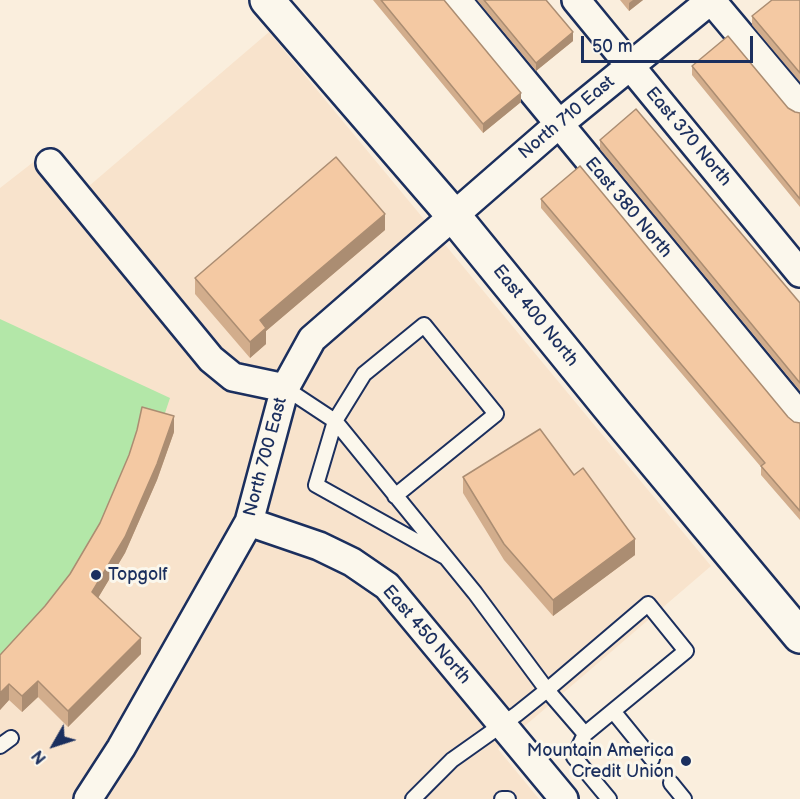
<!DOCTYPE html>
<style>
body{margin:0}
#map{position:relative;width:800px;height:799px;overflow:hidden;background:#faeedd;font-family:"Balsamiq Sans",sans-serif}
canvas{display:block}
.north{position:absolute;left:24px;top:715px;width:60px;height:60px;-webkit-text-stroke:4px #fbf7ec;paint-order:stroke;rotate:231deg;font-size:16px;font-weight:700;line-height:24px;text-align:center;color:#1b2f5e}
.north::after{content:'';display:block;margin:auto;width:21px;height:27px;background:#1b2f5e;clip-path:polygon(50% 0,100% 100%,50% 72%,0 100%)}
.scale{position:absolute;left:581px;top:36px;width:172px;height:27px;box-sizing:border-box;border:3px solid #1b2f5e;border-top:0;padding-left:8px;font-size:18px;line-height:21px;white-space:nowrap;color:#1b2f5e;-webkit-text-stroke:4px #fbf7ec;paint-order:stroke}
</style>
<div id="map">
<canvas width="800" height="799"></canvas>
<div class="north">N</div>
<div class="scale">50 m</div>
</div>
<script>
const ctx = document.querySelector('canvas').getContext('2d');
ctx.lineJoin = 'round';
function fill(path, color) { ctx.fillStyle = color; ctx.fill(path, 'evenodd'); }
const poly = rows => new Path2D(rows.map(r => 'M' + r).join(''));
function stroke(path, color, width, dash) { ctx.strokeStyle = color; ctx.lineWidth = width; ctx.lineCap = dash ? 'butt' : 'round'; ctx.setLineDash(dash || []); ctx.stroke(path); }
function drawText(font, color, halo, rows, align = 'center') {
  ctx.font = font + ' "Balsamiq Sans",sans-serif'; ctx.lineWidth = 6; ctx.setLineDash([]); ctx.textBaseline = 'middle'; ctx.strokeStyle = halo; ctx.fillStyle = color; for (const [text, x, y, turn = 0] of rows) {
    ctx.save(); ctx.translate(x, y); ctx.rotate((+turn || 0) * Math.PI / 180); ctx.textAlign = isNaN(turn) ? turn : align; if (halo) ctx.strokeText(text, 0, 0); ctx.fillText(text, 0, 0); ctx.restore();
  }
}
fill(poly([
 [269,32,711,566,498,749,539,799,0,799,0,188,54,146,89,186]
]), '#f8e3cc');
fill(poly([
 [0,319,170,398,155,443,0,685]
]), '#b3e7a8');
const lane = poly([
 [285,388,335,421,475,593,547,690,517,714,452,760,413,799],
 [395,496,496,414,424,325,364,374,335,421,316,485,445,557],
 [613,711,652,759],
 [585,734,686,651,648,604,547,690,585,734,574,757,609,799],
 [0,746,11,738],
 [671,783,684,799],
 [502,799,508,799]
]);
const street = poly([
 [457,0,800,416],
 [576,0,800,273],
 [711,0,800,106],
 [50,163,211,359,233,377,285,388],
 [249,522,319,546,352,562,387,586,564,799],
 [88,799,121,748,249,522,285,388,312,339,559,124,711,0]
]);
const secondary = poly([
 [267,0,453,215,615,414,800,636]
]);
stroke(lane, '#1b2f5e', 18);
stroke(street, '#1b2f5e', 32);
stroke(secondary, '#1b2f5e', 38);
stroke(lane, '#fbf7ec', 14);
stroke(street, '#fbf7ec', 27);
stroke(secondary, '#fbf7ec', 33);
fill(poly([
 [373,0,444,0,521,102,483,133],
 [477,0,546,0,573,41,536,71],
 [620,0,643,0,629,11],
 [800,0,800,82,752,25,752,16],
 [692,66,788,108,795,112,800,113,800,207,692,75],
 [600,140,800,303,800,391,600,149],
 [541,199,788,417,794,422,800,423,800,520,761,475,761,467,541,208],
 [385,230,266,331,266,344,250,358,195,294,195,278],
 [174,432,157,480,125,553,98,598,141,654,68,727,38,697,22,712,9,700,0,710,0,655,45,606,70,574,100,523,129,455],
 [463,477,635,555,553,616,504,560,463,493]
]), '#d2ad8c');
fill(poly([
 [633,0,643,0,629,11,629,3],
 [573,32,573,41,536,71,536,63],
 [521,93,521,102,483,133,483,124],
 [385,214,385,230,266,331,266,344,250,358,250,342,260,320],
 [174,416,174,432,157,480,125,553,92,608,92,592],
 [635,539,635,555,553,616,553,600],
 [141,638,141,654,68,727,68,711],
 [38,681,38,697,22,712,22,696],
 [9,684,9,700,0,710,0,693]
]), '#ab8d72');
const building = poly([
 [381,0,444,0,521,93,483,124,381,0],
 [484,0,546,0,573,32,536,63,484,0],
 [772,0,800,0,800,73,752,16,772,0],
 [728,36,788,108,795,112,800,113,800,199,692,66,728,36],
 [636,109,800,303,800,383,600,140,636,109],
 [336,157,385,214,260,320,266,328,250,342,195,278,336,157],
 [580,166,788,417,794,422,800,423,800,511,761,466,765,463,541,199,580,166],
 [142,407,174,416,157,464,125,537,92,592,141,638,68,711,38,681,22,696,9,684,0,693,0,655,45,606,70,574,100,523,129,455,137,430,142,407],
 [540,429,574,475,583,468,635,539,553,600,504,544,463,477,540,429]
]);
fill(building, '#f4c9a3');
stroke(building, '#ab8d72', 1.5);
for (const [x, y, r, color] of [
 [96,575,6,"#1b2f5e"],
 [686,761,6,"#1b2f5e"]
]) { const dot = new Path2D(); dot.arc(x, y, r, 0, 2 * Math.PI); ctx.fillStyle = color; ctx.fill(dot); stroke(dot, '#fbf7ec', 2); }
drawText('18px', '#1b2f5e', '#fbf7ec', [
 ["North 710 East",567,118,-40],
 ["East 370 North",688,137,50],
 ["East 380 North",628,208,50],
 ["East 400 North",535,316,51],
 ["North 700 East",266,457,-75],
 ["East 450 North",426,635,49]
]);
drawText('18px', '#1b2f5e', '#fbf7ec', [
 ["Topgolf",108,575],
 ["Mountain America",674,751,"right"],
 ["Credit Union",674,772,"right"]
], 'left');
</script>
